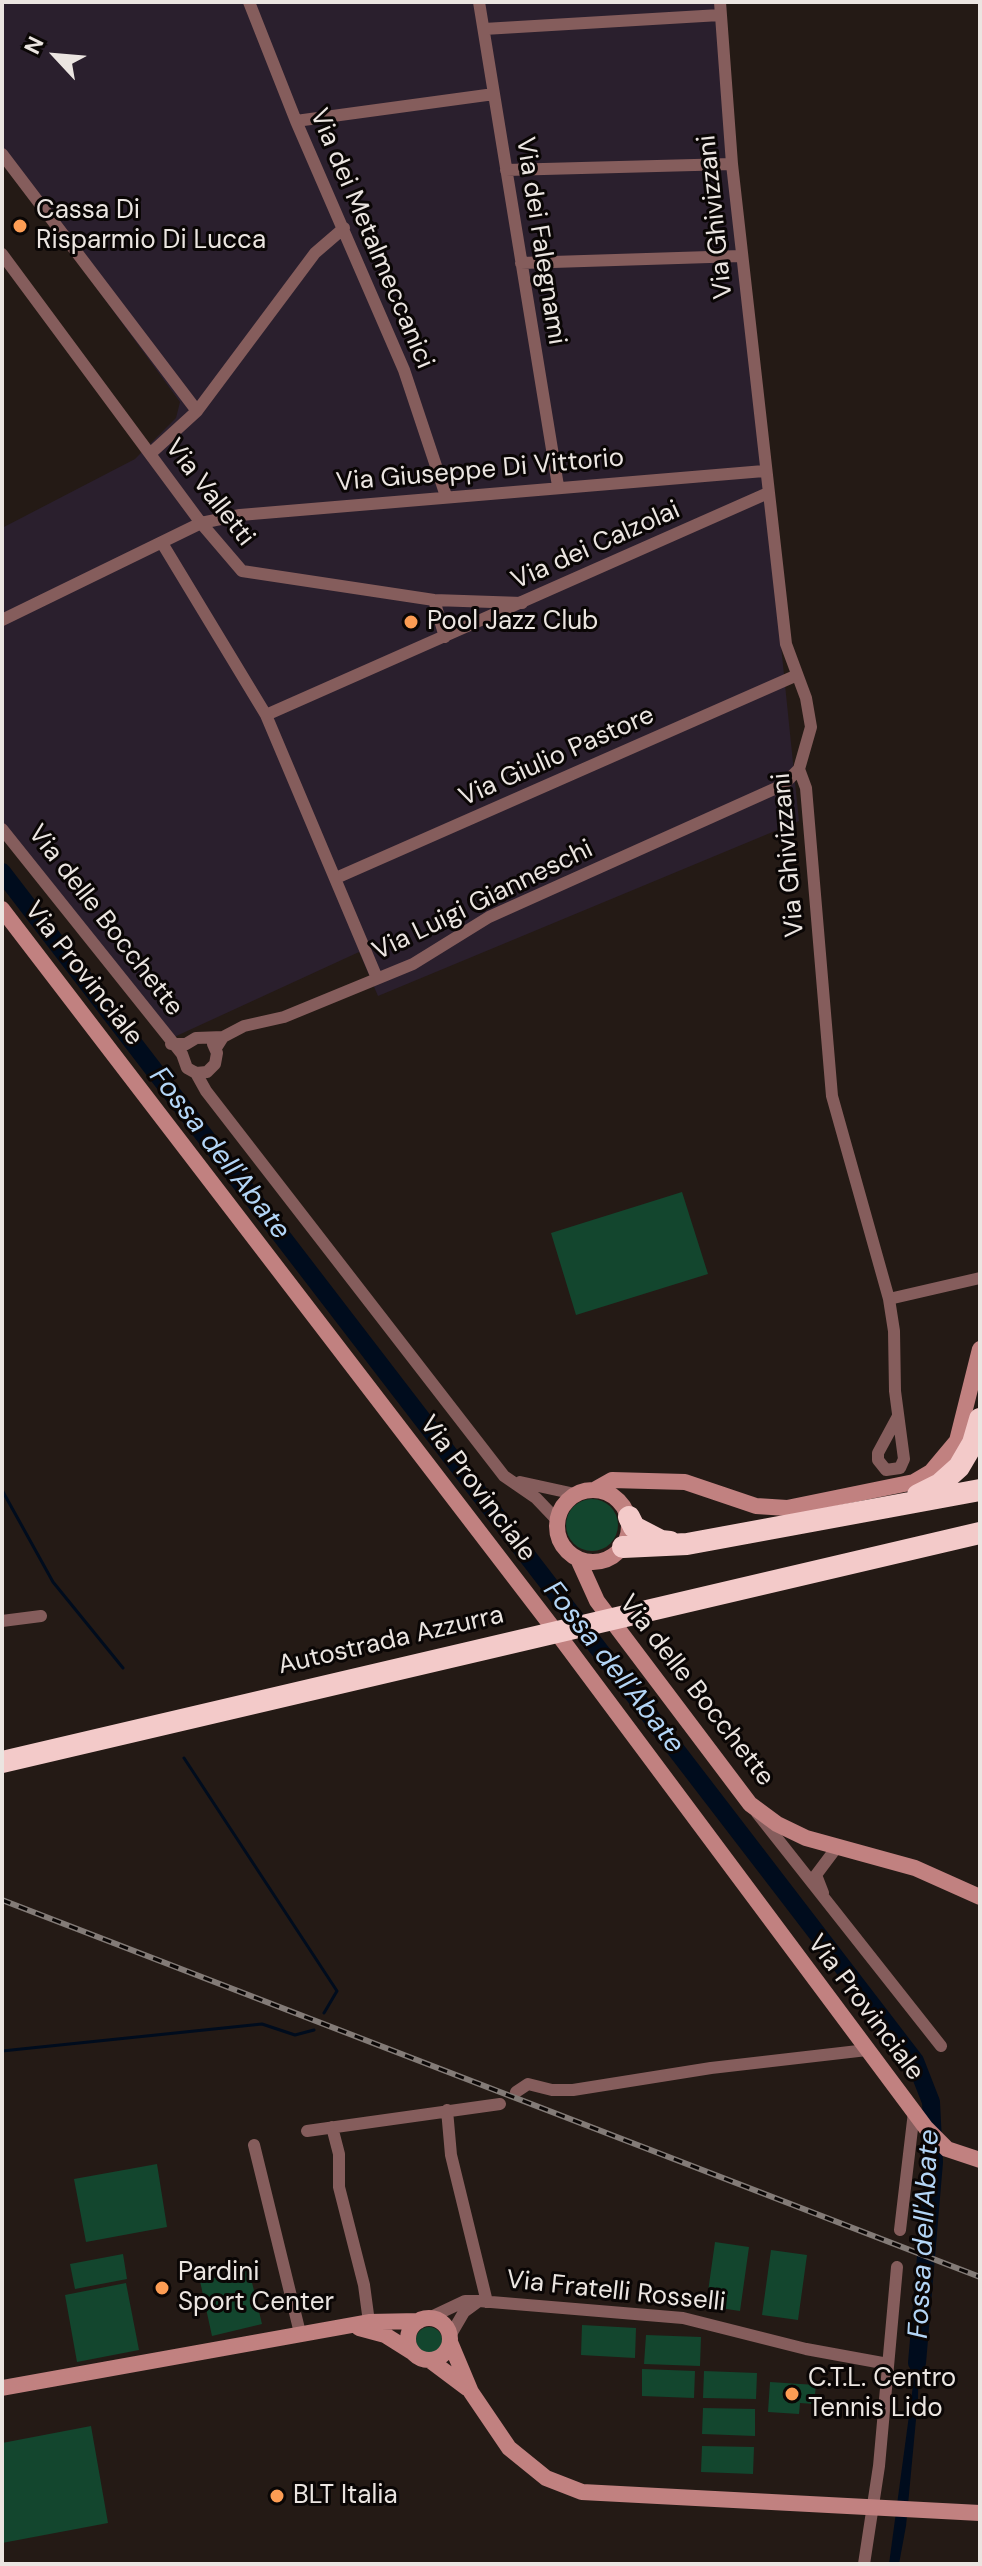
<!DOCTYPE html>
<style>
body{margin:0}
#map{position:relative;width:982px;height:2566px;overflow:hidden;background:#241a15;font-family:"DM Sans",sans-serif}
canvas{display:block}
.frame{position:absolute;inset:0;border:4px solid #ebe5e1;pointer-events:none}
.north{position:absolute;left:16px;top:16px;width:80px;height:80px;-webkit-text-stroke:6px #0a0605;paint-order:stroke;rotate:296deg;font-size:22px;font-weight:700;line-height:32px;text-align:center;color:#ebe5e1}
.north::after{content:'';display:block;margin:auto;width:28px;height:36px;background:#ebe5e1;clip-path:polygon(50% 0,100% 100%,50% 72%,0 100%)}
</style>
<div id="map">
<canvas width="982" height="2566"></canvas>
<div class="frame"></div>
<div class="north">N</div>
</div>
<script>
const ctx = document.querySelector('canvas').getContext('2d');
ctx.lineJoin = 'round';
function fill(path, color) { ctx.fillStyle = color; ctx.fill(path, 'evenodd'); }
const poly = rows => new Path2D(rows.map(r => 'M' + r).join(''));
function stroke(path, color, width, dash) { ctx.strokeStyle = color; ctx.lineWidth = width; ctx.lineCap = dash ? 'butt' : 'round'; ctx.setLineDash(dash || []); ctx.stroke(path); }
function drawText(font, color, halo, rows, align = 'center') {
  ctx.font = font + ' "DM Sans",sans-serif'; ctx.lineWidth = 6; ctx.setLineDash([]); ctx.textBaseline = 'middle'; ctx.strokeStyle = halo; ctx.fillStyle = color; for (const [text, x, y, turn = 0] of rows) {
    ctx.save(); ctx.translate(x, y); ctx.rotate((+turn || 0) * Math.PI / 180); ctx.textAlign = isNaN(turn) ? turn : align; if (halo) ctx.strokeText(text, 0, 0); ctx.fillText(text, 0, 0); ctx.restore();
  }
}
fill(poly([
 [2,2,715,2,799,821,378,996,359,952,172,1038,2,822,2,528,135,459,176,418,180,402,2,159]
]), '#2a1f2d');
fill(poly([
 [682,1192,708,1274,576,1315,551,1233],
 '566 1525a26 26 0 1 1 52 0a26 26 0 1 1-52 0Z',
 [157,2164,167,2227,86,2242,74,2179],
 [715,2242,749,2247,740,2311,706,2306],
 [771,2250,807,2255,798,2320,762,2315],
 [123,2254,127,2279,75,2289,70,2264],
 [249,2270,262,2324,212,2336,200,2281],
 [126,2283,139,2350,77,2362,65,2295],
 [582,2325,636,2328,635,2358,581,2355],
 '416 2340a13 13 0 1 1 26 0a13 13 0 1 1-26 0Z',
 [646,2335,701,2337,700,2366,644,2364],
 [642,2369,695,2371,694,2398,642,2396],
 [704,2371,757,2373,756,2399,703,2398],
 [770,2382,816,2385,814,2404,800,2403,799,2414,768,2412],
 [703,2408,755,2409,755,2436,702,2434],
 [91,2426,108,2523,2,2543,2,2443],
 [702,2446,754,2447,753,2474,701,2472]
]), '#13462e');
fill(poly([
 [919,2341,918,2398,906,2526,899,2564,889,2564]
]), '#000c1d');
stroke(poly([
 [2,1490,53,1582,123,1668],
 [184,1758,337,1991,324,2013],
 [2,2051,262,2024,295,2035,314,2030]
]), '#000c1d', 3);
stroke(poly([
 [2,872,915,2061,931,2102,934,2162,917,2363]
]), '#000c1d', 18);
stroke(poly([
 [249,2,296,121,404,370,446,496],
 [479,2,558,486],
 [720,2,732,164,786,644,806,698,811,727,799,769,806,788,832,1096,889,1299,894,1331,895,1391,904,1459,900,1468,886,1470,878,1460,878,1453,898,1416],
 [484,29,720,15],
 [296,121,494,94],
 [2,154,197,411,315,253,344,228],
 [506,170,732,164],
 [2,254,201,523,242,571,434,600,522,603],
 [521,263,741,256],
 [151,453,197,411],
 [162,543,266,715,377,978],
 [434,600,445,637],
 [2,620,201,523,240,515,764,471],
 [266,715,768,493],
 [2,829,182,1054,187,1068,196,1073,206,1091,504,1476,536,1498,557,1520],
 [336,878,795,676],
 [171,1044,186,1044,196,1038,223,1037],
 [216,1048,223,1037,244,1026,284,1017,413,964,489,917,783,785,799,769],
 [196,1073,207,1072,215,1064,217,1053,213,1044],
 [889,1299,980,1278],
 [520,1482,575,1494],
 [2,1621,41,1616],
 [757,1813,941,2046],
 [823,1893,816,1875,837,1847],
 [516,2092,528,2084,552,2090,573,2090,711,2068,867,2050],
 [447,2110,451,2155,487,2302],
 [332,2127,339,2154,339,2187,364,2285,369,2322],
 [307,2131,500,2104],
 [254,2145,300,2333],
 [900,2230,914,2112],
 [429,2318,465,2301,479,2301,683,2318,806,2349,888,2364],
 [450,2336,464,2312,479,2301],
 [864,2564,879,2466,897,2267]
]), '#855d5c', 12);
stroke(poly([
 [2,909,563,1641,926,2128,947,2149,980,2160],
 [596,1489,612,1480,685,1482,756,1506,787,1508,914,1482,931,1472,957,1441,980,1349],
 '557 1526a36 36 0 1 1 72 0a36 36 0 1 1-72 0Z',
 [578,1559,597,1601,750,1804,777,1824,806,1838,915,1868,980,1897],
 '408 2339a21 21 0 1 1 42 0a21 21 0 1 1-42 0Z',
 [359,2328,385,2335,412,2352],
 [450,2342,471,2392,509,2448,546,2478,582,2492,980,2513],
 [431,2361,467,2388],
 [2,2388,369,2322,419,2321]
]), '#c18180', 16);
stroke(poly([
 [918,1495,940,1484,959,1467,973,1443,980,1419],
 [629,1517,634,1527,661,1541,670,1542],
 [623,1547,687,1544,980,1490],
 [2,1762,980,1533]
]), '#f3cac9', 22);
const rail = poly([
 [2,1900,980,2277]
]);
stroke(rail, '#837b77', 6);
stroke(rail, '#0a0605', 3, [9]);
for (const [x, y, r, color] of [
 [20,226,8,"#fd9d54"],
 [411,622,8,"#fd9d54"],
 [162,2288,8,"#fd9d54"],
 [792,2394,8,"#fd9d54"],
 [277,2496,8,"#fd9d54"]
]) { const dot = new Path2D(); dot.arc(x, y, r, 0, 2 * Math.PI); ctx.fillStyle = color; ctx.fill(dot); stroke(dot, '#0a0605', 3); }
drawText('26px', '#ebe5e1', '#0a0605', [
 ["Cassa Di",36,211],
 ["Risparmio Di Lucca",36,241],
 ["Pool Jazz Club",427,622],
 ["Pardini",178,2273],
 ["Sport Center",178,2303],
 ["C.T.L. Centro",808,2379],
 ["Tennis Lido",808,2409],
 ["BLT Italia",293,2496]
], 'left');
drawText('26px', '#ebe5e1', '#0a0605', [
 ["Via Ghivizzani",716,217,-96],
 ["Via dei Metalmeccanici",371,239,67],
 ["Via dei Falegnami",540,241,81],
 ["Via Giuseppe Di Vittorio",480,471,-5],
 ["Via Valletti",209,493,52],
 ["Via dei Calzolai",596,546,-24],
 ["Via Giulio Pastore",557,757,-24],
 ["Via Ghivizzani",789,855,-95],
 ["Via Luigi Gianneschi",483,901,-26],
 ["Via delle Bocchette",105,921,52],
 ["Via Provinciale",83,974,52],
 ["Via Provinciale",477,1489,53],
 ["Autostrada Azzurra",391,1641,-13],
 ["Via delle Bocchette",696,1691,52],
 ["Via Provinciale",865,2008,53],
 ["Via Fratelli Rosselli",616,2292,6]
]);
drawText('italic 28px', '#b3d5f6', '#0a0605', [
 ["Fossa dell'Abate",219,1154,52],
 ["Fossa dell'Abate",613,1668,52],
 ["Fossa dell'Abate",925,2234,-87]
]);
</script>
